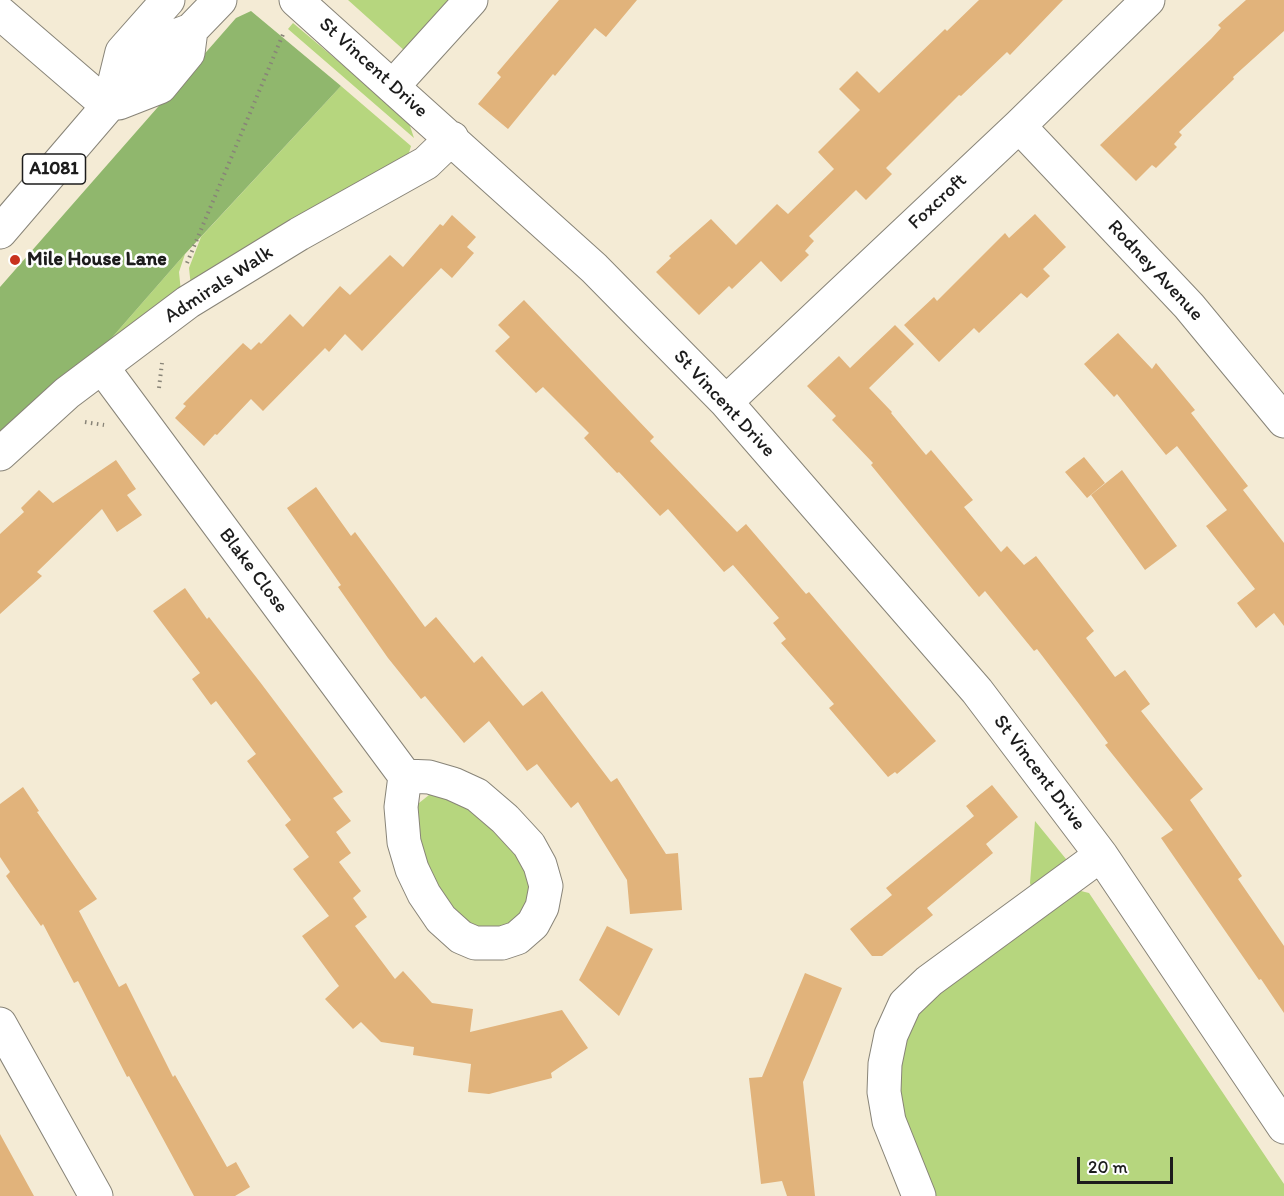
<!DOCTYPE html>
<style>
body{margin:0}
#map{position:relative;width:1284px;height:1196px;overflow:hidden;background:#f4ebd5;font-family:Itim,sans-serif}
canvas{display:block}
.scale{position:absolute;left:1077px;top:1157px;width:96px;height:27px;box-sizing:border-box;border:3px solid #1c1c1c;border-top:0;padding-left:8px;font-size:18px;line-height:21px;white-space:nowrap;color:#1c1c1c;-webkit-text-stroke:4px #fff;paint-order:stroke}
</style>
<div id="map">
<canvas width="1284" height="1196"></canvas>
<div class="scale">20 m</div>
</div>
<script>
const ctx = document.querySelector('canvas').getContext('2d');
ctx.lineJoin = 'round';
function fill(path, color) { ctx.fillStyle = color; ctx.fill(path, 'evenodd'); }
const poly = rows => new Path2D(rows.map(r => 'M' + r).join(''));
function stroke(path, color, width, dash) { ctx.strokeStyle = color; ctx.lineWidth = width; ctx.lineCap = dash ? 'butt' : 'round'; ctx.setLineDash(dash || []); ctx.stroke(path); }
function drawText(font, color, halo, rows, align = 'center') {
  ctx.font = font + ' Itim,sans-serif'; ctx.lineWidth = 5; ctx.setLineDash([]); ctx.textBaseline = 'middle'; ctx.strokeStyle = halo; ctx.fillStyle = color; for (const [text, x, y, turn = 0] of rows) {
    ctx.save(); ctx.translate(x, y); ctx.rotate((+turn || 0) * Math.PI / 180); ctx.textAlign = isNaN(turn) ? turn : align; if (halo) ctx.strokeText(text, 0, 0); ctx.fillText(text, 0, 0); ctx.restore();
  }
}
fill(poly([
 [348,0,459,0,406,52],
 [293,23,408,120,414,138,288,29],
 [341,86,411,146,408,156,191,287,189,268,201,237],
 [185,254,179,272,181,292,95,357],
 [429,795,440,795,456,800,501,832,534,884,518,924,478,931,449,910,420,854,414,811,419,803],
 [1035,821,1066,859,1065,866,1033,892,1030,883],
 [1077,890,1089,893,1284,1184,1284,1196,932,1196,907,1142,896,1078,902,1042,924,1005]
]), '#b6d67e');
fill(poly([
 [251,11,341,86,185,254,95,357,0,436,0,287,236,18]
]), '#90b76d');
fill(poly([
 [559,0,637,0,606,37,595,28,555,76,553,74,508,129,478,104,501,77,497,73],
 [979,0,1063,0,1010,55,1007,52,961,96,959,95,886,168,892,174,866,200,856,190,809,236,814,241,805,251,809,255,781,282,761,261,732,289,729,286,699,315,656,272,671,258,669,256,711,219,736,245,777,204,788,214,834,169,818,152,860,110,839,89,857,71,879,93,945,29,947,31],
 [1246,0,1284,0,1284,31,1233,77,1234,79,1179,132,1182,135,1174,144,1177,147,1156,168,1152,165,1136,181,1100,145,1211,39,1221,28,1218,25],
 [1035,214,1066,247,1043,269,1050,276,1027,298,1021,293,979,333,974,328,939,362,904,325,934,297,937,301,1005,233,1009,238],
 [452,215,476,237,467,247,474,253,452,278,441,268,362,351,345,334,329,352,325,348,263,411,251,399,217,435,215,434,204,446,175,418,186,406,183,404,243,343,251,350,259,342,261,344,290,314,303,327,340,286,350,295,390,255,403,267,440,224,443,226],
 [524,300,654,437,650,441,737,532,746,524,806,594,809,592,936,741,897,774,895,772,888,777,829,708,834,704,781,643,786,639,773,623,779,618,733,565,724,572,668,509,660,516,619,472,617,473,584,438,589,433,543,387,536,393,495,351,510,337,498,325],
 [895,325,914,344,869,388,892,412,891,413,926,455,931,450,973,500,964,507,1001,552,1007,546,1024,565,1036,556,1094,631,1086,638,1115,677,1125,670,1150,704,1141,711,1203,789,1190,800,1242,876,1238,879,1284,946,1284,1013,1261,979,1259,980,1161,838,1173,830,1105,745,1108,743,1079,704,1037,649,1034,651,985,591,979,597,871,465,873,463,832,420,836,416,807,386,839,356,850,368],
 [1118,333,1152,369,1156,363,1195,410,1191,413,1248,486,1243,490,1284,543,1284,626,1274,613,1256,628,1237,603,1255,589,1206,526,1227,510,1177,446,1166,455,1117,394,1114,397,1084,364],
 [1084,457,1105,483,1087,498,1065,472],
 [116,460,136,489,127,495,142,515,117,532,102,509,37,572,42,576,0,614,0,534,24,512,21,508,39,490,53,503],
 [1122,470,1177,546,1145,570,1091,495],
 [316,487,351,536,355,532,425,627,436,617,474,663,482,656,523,706,542,691,611,782,617,778,666,854,678,853,682,910,630,914,627,880,578,802,571,808,537,764,527,771,489,721,464,743,425,696,421,699,388,658,338,587,341,585,287,508],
 [185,588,207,619,209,617,260,682,343,792,333,798,351,821,336,832,351,853,339,862,361,891,353,898,367,917,355,926,395,979,403,971,432,1003,473,1009,470,1032,562,1010,588,1048,551,1073,552,1078,489,1094,468,1092,471,1064,413,1055,414,1047,381,1042,361,1022,353,1029,325,999,339,986,302,936,329,916,293,869,309,857,285,825,291,820,247,761,256,754,216,701,211,705,192,679,200,673,153,611],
 [992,785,1018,817,986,844,993,853,927,908,933,915,882,956,872,956,850,929,892,895,886,888,974,816,966,806],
 [23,787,39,811,37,812,97,899,79,911,119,987,126,983,173,1077,175,1075,227,1167,236,1162,250,1187,235,1196,194,1196,129,1076,127,1077,78,981,74,983,43,924,41,926,6,876,10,872,0,857,0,804],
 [607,926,653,949,619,1016,579,980],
 [805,973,842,988,803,1082,815,1196,787,1196,782,1181,761,1184,749,1078,762,1077],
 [0,1134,34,1196,0,1196]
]), '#e1b37b');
const street = poly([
 [296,0,594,268,726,402,977,691,1101,855,1284,1127],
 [393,86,471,0],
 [1019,126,1189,306,1284,421],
 [102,367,405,776,429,777,453,784,477,795,505,819,529,845,540,865,546,886,542,907,533,924,517,938,502,943,475,943,461,937,441,919,424,894,412,869,404,842,401,807,405,776],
 [726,402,1019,126,1148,0],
 [0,454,67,393,188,302,299,234,426,163,452,138],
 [0,1024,96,1196],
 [919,1196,889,1121,884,1092,885,1064,891,1035,905,1004,929,981,1101,855]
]);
const secondary = poly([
 [0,13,108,106]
]);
const primary = poly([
 [119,103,160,87,188,53,191,30],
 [109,105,122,52,168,0],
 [0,232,108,106,142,73,170,38,191,30,220,0]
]);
stroke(street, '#888478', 35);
stroke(secondary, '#888478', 35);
stroke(primary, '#888478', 35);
stroke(poly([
 [187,263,284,32],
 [159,388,162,363],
 [85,422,104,425]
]), '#888478', 4, [1.5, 4.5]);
stroke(street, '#fff', 33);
stroke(secondary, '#fff', 33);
stroke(primary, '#fff', 33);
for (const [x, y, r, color] of [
 [15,260,6,"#c8321e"]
]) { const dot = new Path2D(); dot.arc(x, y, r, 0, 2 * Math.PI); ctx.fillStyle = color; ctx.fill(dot); stroke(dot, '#fff', 2); }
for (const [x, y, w] of [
 [54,169,63]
]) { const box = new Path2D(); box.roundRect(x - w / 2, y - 15, w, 30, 4.5); ctx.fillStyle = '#fff'; ctx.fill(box); stroke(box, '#1c1c1c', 1.5); }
drawText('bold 18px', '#1c1c1c', null, [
 ["A1081",54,169]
]);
drawText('20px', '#1c1c1c', '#fff', [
 ["St Vincent Drive",373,68,42],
 ["Foxcroft",938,202,-43],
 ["Rodney Avenue",1155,271,47],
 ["Admirals Walk",219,285,-33],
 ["St Vincent Drive",724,404,47],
 ["Blake Close",253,571,53],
 ["St Vincent Drive",1039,773,53]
]);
drawText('bold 20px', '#1c1c1c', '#fff', [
 ["Mile House Lane",27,260]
], 'left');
</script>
